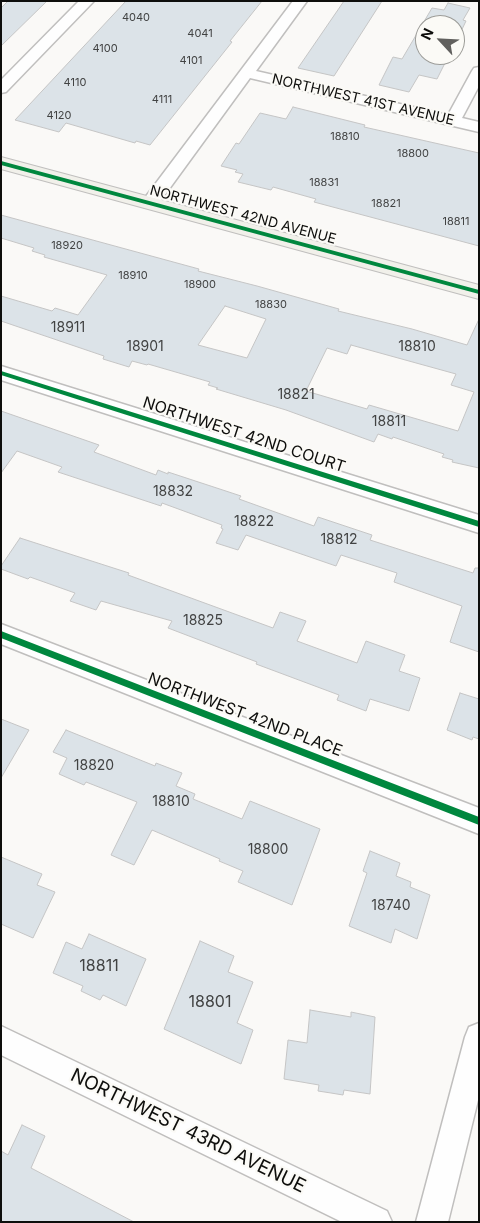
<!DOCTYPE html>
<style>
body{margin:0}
#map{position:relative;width:480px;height:1223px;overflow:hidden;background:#faf9f7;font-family:Inter,sans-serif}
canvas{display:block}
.frame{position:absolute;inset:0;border:2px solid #0e0e0c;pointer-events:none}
.north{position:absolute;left:415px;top:15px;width:50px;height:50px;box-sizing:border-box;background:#fbfaf6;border:1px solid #9c9c98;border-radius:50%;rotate:295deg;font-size:14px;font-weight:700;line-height:20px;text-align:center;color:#0e0e0c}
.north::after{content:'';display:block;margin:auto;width:18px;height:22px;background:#61605e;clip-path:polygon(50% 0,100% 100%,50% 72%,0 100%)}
</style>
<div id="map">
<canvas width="480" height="1223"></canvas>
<div class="frame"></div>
<div class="north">N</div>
</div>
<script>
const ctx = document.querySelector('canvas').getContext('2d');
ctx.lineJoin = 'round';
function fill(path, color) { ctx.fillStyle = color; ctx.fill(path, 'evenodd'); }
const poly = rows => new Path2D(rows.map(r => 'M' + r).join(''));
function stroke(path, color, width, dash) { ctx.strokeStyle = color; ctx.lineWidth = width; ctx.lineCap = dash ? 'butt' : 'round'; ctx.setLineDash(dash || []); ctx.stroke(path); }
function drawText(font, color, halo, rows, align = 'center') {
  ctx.font = font + ' Inter,sans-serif'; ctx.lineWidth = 4.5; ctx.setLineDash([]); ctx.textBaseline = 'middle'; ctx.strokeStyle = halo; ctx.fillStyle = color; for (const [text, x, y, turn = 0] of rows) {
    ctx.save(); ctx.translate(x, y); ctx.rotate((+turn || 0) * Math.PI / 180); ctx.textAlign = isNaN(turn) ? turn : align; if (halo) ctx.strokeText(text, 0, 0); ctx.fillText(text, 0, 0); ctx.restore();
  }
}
const building = poly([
 [8,1,47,1,1,46,1,8,8,1],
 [126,1,262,1,230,41,232,42,150,145,136,141,135,143,66,123,59,132,15,120,126,1],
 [344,1,382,1,334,76,298,68,344,1],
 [448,3,470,8,463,20,466,21,455,44,455,25,425,25,425,55,449,55,437,79,419,75,409,92,379,85,393,57,402,59,432,8,444,10,448,3],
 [293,107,365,125,364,127,479,153,479,246,314,202,316,199,273,187,271,190,238,182,243,174,235,172,237,170,221,166,236,143,239,144,260,113,286,119,293,107],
 [1,215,199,269,198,271,257,286,339,309,338,311,412,329,467,345,479,319,479,468,452,462,453,460,442,457,444,454,393,437,392,439,378,434,374,442,286,410,216,389,218,388,208,385,210,382,148,364,147,365,132,361,129,367,103,359,104,356,1,321,1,296,52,311,55,308,78,315,107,275,44,257,45,255,32,251,34,248,1,238,1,215],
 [225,306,266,319,247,358,198,345,225,306],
 [351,345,456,374,451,385,474,392,458,431,369,405,367,409,306,391,327,348,347,354,351,345],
 [1,411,99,445,94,452,156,475,158,470,168,474,168,472,241,496,239,499,314,526,318,517,372,535,370,540,473,573,475,568,479,568,479,652,450,642,462,606,394,582,397,573,341,555,336,566,246,535,238,550,216,543,223,529,221,528,222,525,162,503,161,506,58,472,62,467,17,451,1,473,1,411],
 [20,538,129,573,128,575,273,628,280,612,306,621,297,641,357,663,366,641,405,655,399,671,420,678,409,711,370,699,366,711,337,700,339,695,256,664,257,662,168,628,172,621,101,601,96,610,70,601,75,593,30,577,28,579,1,569,1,566,20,538],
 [460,693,479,699,479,739,473,737,472,740,447,730,460,693],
 [1,719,29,730,1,778,1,719],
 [66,730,155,766,156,763,182,773,176,786,195,794,193,799,242,819,250,801,320,829,292,905,238,882,243,871,219,861,220,859,152,830,134,865,111,855,137,802,86,782,84,785,59,774,67,758,53,752,66,730],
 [370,851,400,863,396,876,411,882,410,887,430,895,417,939,395,929,391,943,349,926,367,873,363,871,370,851],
 [1,857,42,874,37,885,55,892,33,938,1,924,1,857],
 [89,934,146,959,126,1006,103,995,100,1000,81,991,83,986,53,973,66,942,82,949,89,934],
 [200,941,234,956,228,972,253,982,237,1023,253,1030,241,1064,164,1029,200,941],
 [310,1010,351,1017,351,1012,375,1017,370,1094,344,1090,343,1095,331,1093,318,1091,319,1085,284,1079,288,1040,307,1043,310,1010],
 [22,1125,45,1136,31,1168,134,1222,1,1222,1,1151,8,1155,22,1125]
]);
fill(building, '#dce3e8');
stroke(building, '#c5c5c5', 1);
const street = poly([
 [79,1,94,1,6,92,1,93,1,80,79,1],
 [293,1,307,1,256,71,448,115,472,71,474,68,479,67,479,86,462,118,479,122,479,132,250,78,156,207,150,208,144,207,142,203,144,199,293,1],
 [1,366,479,515,479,533,1,380,1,366],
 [1,624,479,808,479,834,1,644,1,624],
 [479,1023,479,1096,448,1222,416,1222,465,1037,469,1027,479,1023],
 [1,1026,387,1211,392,1222,342,1222,1,1055,1,1026]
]);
const secondary = poly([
 [1,157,479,285,479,299,1,169,1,157]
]);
stroke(street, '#c0bfbe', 3);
stroke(secondary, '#c0bfbe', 2);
fill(street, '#fefefe');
fill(secondary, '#f1f0ea');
fill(poly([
 [1,161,479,290,479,294,1,165,1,161],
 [1,371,479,521,479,527,1,375,1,371],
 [1,631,479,817,479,825,1,638,1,631]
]), '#00873e');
drawText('11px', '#424343', null, [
 ["4040",136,18],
 ["4041",200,34],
 ["4100",105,49],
 ["4101",191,61],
 ["4110",75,83],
 ["4111",162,100],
 ["4120",59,116],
 ["18810",345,137],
 ["18800",413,154],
 ["18831",324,183],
 ["18821",386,204],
 ["18811",456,222],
 ["18920",67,246],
 ["18910",133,276],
 ["18900",200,285],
 ["18830",271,305]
]);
drawText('14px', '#0e0e0c', '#fbfaf6', [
 ["NORTHWEST 41ST AVENUE",363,100,13],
 ["NORTHWEST 42ND AVENUE",243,215,15]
]);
drawText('14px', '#424343', null, [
 ["18911",68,328],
 ["18901",145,347],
 ["18810",417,347],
 ["18821",296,395],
 ["18811",389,422],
 ["18832",173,492],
 ["18822",254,522],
 ["18812",339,540],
 ["18825",203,621],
 ["18820",94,766],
 ["18810",171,802],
 ["18800",268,850],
 ["18740",391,906]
]);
drawText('16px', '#0e0e0c', '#fbfaf6', [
 ["NORTHWEST 42ND COURT",244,435,18],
 ["NORTHWEST 42ND PLACE",245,715,21]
]);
drawText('16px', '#424343', null, [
 ["18811",99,966],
 ["18801",210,1002]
]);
drawText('19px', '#0e0e0c', '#fbfaf6', [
 ["NORTHWEST 43RD AVENUE",188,1131,26]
]);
</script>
